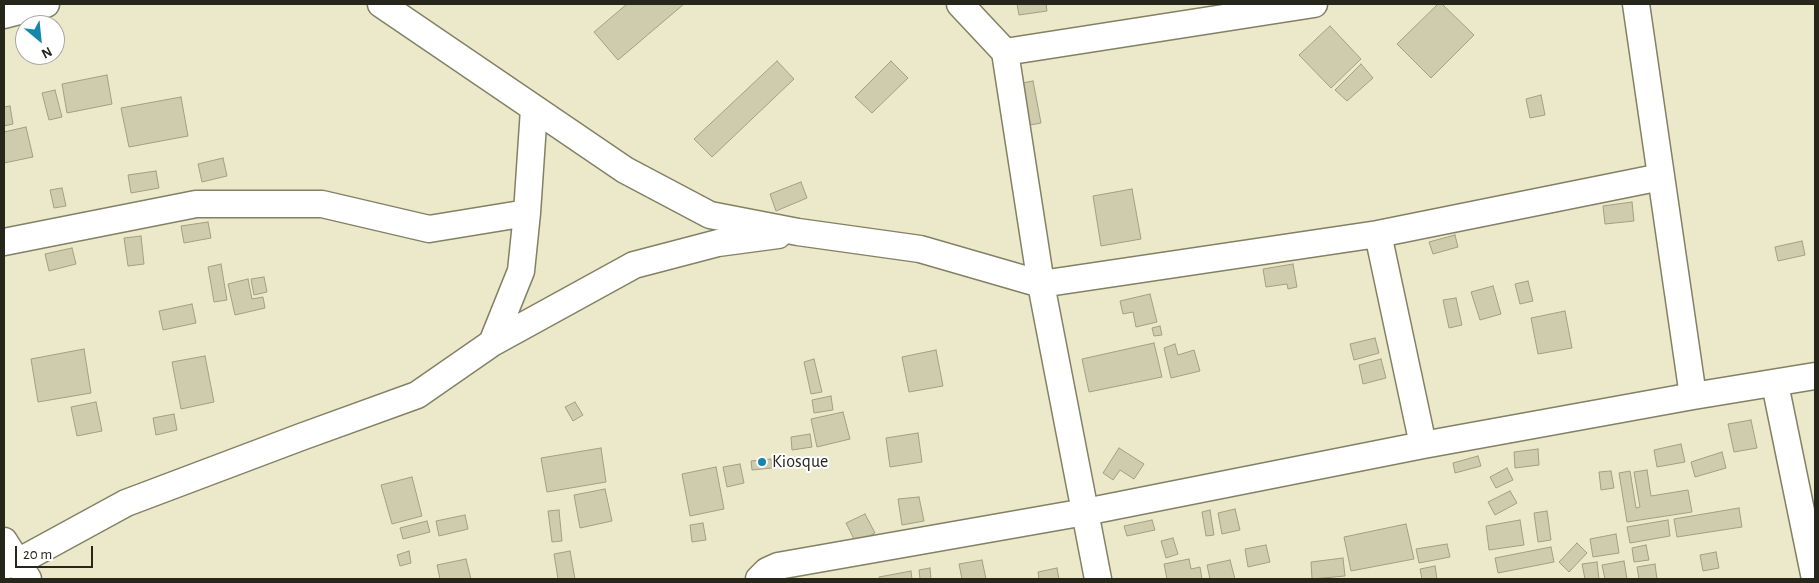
<!DOCTYPE html>
<style>
body{margin:0}
#map{position:relative;width:1819px;height:583px;overflow:hidden;background:#ece9cb;font-family:"Alegreya Sans",sans-serif}
canvas{display:block}
.frame{position:absolute;inset:0;border:5px solid #27261b;pointer-events:none}
.north{position:absolute;left:15px;top:15px;width:50px;height:50px;box-sizing:border-box;background:#fff;border:1px solid #a9a8a4;border-radius:50%;rotate:152deg;font-size:14px;font-weight:700;line-height:20px;text-align:center;color:#27261b}
.north::after{content:'';display:block;margin:auto;width:18px;height:22px;background:#1586ac;clip-path:polygon(50% 0,100% 100%,50% 72%,0 100%)}
.scale{position:absolute;left:15px;top:546px;width:78px;height:22px;box-sizing:border-box;border:2px solid #27261b;border-top:0;padding-left:6px;font-size:15px;line-height:18px;white-space:nowrap;color:#27261b;-webkit-text-stroke:4px #fff;paint-order:stroke}
</style>
<div id="map">
<canvas width="1819" height="583"></canvas>
<div class="frame"></div>
<div class="north">N</div>
<div class="scale">20 m</div>
</div>
<script>
const ctx = document.querySelector('canvas').getContext('2d');
ctx.lineJoin = 'round';
function fill(path, color) { ctx.fillStyle = color; ctx.fill(path, 'evenodd'); }
const poly = rows => new Path2D(rows.map(r => 'M' + r).join(''));
function stroke(path, color, width, dash) { ctx.strokeStyle = color; ctx.lineWidth = width; ctx.lineCap = dash ? 'butt' : 'round'; ctx.setLineDash(dash || []); ctx.stroke(path); }
function drawText(font, color, halo, rows, align = 'center') {
  ctx.font = font + ' "Alegreya Sans",sans-serif'; ctx.lineWidth = 4; ctx.setLineDash([]); ctx.textBaseline = 'middle'; ctx.strokeStyle = halo; ctx.fillStyle = color; for (const [text, x, y, turn = 0] of rows) {
    ctx.save(); ctx.translate(x, y); ctx.rotate((+turn || 0) * Math.PI / 180); ctx.textAlign = isNaN(turn) ? turn : align; if (halo) ctx.strokeText(text, 0, 0); ctx.fillText(text, 0, 0); ctx.restore();
  }
}
const building = poly([
 [627,4,684,4,618,60,594,32,627,4],
 [1017,4,1046,4,1047,11,1019,15,1017,4],
 [1438,4,1442,4,1474,35,1431,78,1397,44,1438,4],
 [1330,26,1361,59,1331,88,1299,55,1330,26],
 [777,61,794,79,712,157,694,139,777,61],
 [891,61,908,78,872,113,855,97,891,61],
 [1361,64,1373,78,1347,101,1335,90,1361,64],
 [107,75,112,104,67,113,62,84,107,75],
 [1033,81,1041,123,1025,126,1017,84,1033,81],
 [55,90,62,117,49,120,42,93,55,90],
 [1541,95,1545,115,1530,118,1526,99,1541,95],
 [181,97,188,136,129,147,121,108,181,97],
 [10,106,13,124,4,126,4,107,10,106],
 [26,127,33,157,4,163,4,132,26,127],
 [223,158,227,176,202,182,198,164,223,158],
 [156,171,159,188,131,193,128,175,156,171],
 [801,182,807,198,776,211,770,194,801,182],
 [62,188,66,206,54,208,50,190,62,188],
 [1132,189,1141,239,1101,246,1093,196,1132,189],
 [1632,202,1634,221,1605,224,1603,206,1632,202],
 [208,222,211,238,184,243,181,226,208,222],
 [1455,235,1458,247,1433,254,1429,242,1455,235],
 [141,236,144,264,128,266,124,238,141,236],
 [1802,241,1805,255,1778,261,1775,247,1802,241],
 [72,248,76,264,49,271,45,254,72,248],
 [221,264,227,300,214,302,208,267,221,264],
 [1293,264,1297,287,1288,289,1287,284,1266,287,1263,269,1293,264],
 [264,277,267,292,254,295,251,279,264,277],
 [248,279,252,299,263,297,265,308,235,315,228,284,248,279],
 [1528,281,1533,301,1520,304,1515,284,1528,281],
 [1493,286,1501,314,1480,320,1471,292,1493,286],
 [1150,294,1157,322,1136,327,1133,312,1123,314,1120,301,1150,294],
 [1456,298,1462,325,1449,328,1443,300,1456,298],
 [192,304,196,323,163,330,159,311,192,304],
 [1565,311,1572,348,1538,354,1531,318,1565,311],
 [1160,326,1162,335,1154,336,1152,328,1160,326],
 [1375,338,1379,353,1354,360,1350,344,1375,338],
 [1154,343,1162,377,1089,392,1082,359,1154,343],
 [1175,344,1178,355,1194,350,1200,371,1171,378,1164,348,1175,344],
 [84,349,91,393,38,402,31,359,84,349],
 [936,350,943,386,909,392,902,357,936,350],
 [205,356,214,402,181,409,172,362,205,356],
 [814,359,822,392,811,394,804,362,814,359],
 [1381,359,1386,378,1363,384,1359,365,1381,359],
 [831,396,833,410,814,413,812,400,831,396],
 [96,402,102,431,77,436,71,407,96,402],
 [575,402,583,415,573,421,565,407,575,402],
 [843,412,850,439,817,447,811,419,843,412],
 [174,414,177,430,156,435,153,418,174,414],
 [1751,420,1757,448,1734,452,1728,424,1751,420],
 [918,433,922,462,890,467,886,438,918,433],
 [810,434,812,447,792,450,791,437,810,434],
 [1681,444,1685,462,1657,467,1654,450,1681,444],
 [601,448,606,482,547,492,541,458,601,448],
 [1119,448,1144,464,1134,479,1120,470,1113,480,1103,473,1119,448],
 [1538,449,1539,465,1515,468,1514,452,1538,449],
 [1722,452,1726,468,1695,477,1691,462,1722,452],
 [1478,456,1481,466,1455,473,1453,463,1478,456],
 [771,459,772,468,752,470,751,461,771,459],
 [740,464,744,483,727,487,723,467,740,464],
 [716,467,724,509,690,516,682,474,716,467],
 [1507,468,1513,480,1496,488,1490,477,1507,468],
 [1647,470,1651,496,1688,490,1692,512,1627,522,1619,473,1630,471,1636,508,1640,507,1634,472,1647,470],
 [1611,471,1614,488,1601,490,1599,472,1611,471],
 [412,477,422,516,392,524,381,485,412,477],
 [605,489,612,521,580,528,574,495,605,489],
 [1510,491,1517,503,1495,515,1488,502,1510,491],
 [919,497,924,521,902,525,898,499,919,497],
 [1739,508,1742,527,1677,537,1674,519,1739,508],
 [1235,509,1240,530,1222,534,1218,513,1235,509],
 [559,510,562,541,552,542,548,511,559,510],
 [1210,510,1214,535,1206,536,1202,512,1210,510],
 [1547,511,1551,540,1538,542,1534,513,1547,511],
 [865,514,875,533,856,543,846,523,865,514],
 [465,515,468,529,439,536,436,521,465,515],
 [1152,520,1155,530,1127,536,1124,526,1152,520],
 [1520,520,1524,545,1489,550,1486,526,1520,520],
 [1668,520,1670,536,1630,543,1627,527,1668,520],
 [427,521,430,532,403,539,400,528,427,521],
 [703,523,706,540,692,542,690,525,703,523],
 [1406,524,1414,559,1351,571,1344,537,1406,524],
 [1616,534,1619,553,1593,557,1590,539,1616,534],
 [1173,538,1178,554,1166,558,1161,541,1173,538],
 [1577,543,1587,553,1569,572,1559,562,1577,543],
 [1447,544,1450,557,1419,563,1416,549,1447,544],
 [1266,545,1270,562,1248,567,1245,549,1266,545],
 [1646,545,1649,560,1634,562,1632,548,1646,545],
 [1551,547,1554,562,1498,573,1495,558,1551,547],
 [409,551,411,563,400,566,397,555,409,551],
 [570,551,575,579,558,579,554,554,570,551],
 [1716,552,1719,568,1703,571,1700,555,1716,552],
 [1343,558,1345,576,1312,579,1311,562,1343,558],
 [466,559,471,579,440,579,437,565,466,559],
 [1189,559,1191,569,1200,567,1202,579,1167,579,1164,564,1189,559],
 [982,560,986,579,962,579,959,564,982,560],
 [1230,560,1235,579,1210,579,1207,565,1230,560],
 [1624,561,1627,579,1605,579,1602,565,1624,561],
 [1597,562,1599,579,1585,579,1582,564,1597,562],
 [1655,564,1657,579,1639,579,1637,567,1655,564],
 [1435,566,1437,579,1422,579,1420,569,1435,566],
 [930,568,931,579,920,579,919,570,930,568],
 [1057,568,1059,579,1039,579,1038,572,1057,568],
 [911,571,912,579,880,579,879,577,911,571]
]);
fill(building, '#cfccae');
stroke(building, '#a29f82', 1);
const street = poly([
 [381,4,625,170,710,215,798,232,920,249,1041,284,1378,234,1661,177],
 [960,4,1005,52,1041,284,1098,579],
 [1636,4,1693,396],
 [4,15,46,4],
 [1005,52,1314,4],
 [1378,234,1423,445],
 [4,242,196,204,322,204,429,229,527,213],
 [492,343,634,265,718,243,778,235],
 [1775,384,1815,579],
 [4,541,28,579],
 [4,566,16,563,126,503,301,437,417,395,492,343,521,271,527,213,534,109],
 [759,579,767,571,778,566,1085,512,1423,445,1693,396,1815,376]
]);
stroke(street, '#838165', 29);
stroke(street, '#fff', 26);
for (const [x, y, r, color] of [
 [762,462,5,"#1586ac"]
]) { const dot = new Path2D(); dot.arc(x, y, r, 0, 2 * Math.PI); ctx.fillStyle = color; ctx.fill(dot); stroke(dot, '#fff', 2); }
drawText('18px', '#27261b', '#fff', [
 ["Kiosque",772,462]
], 'left');
</script>
